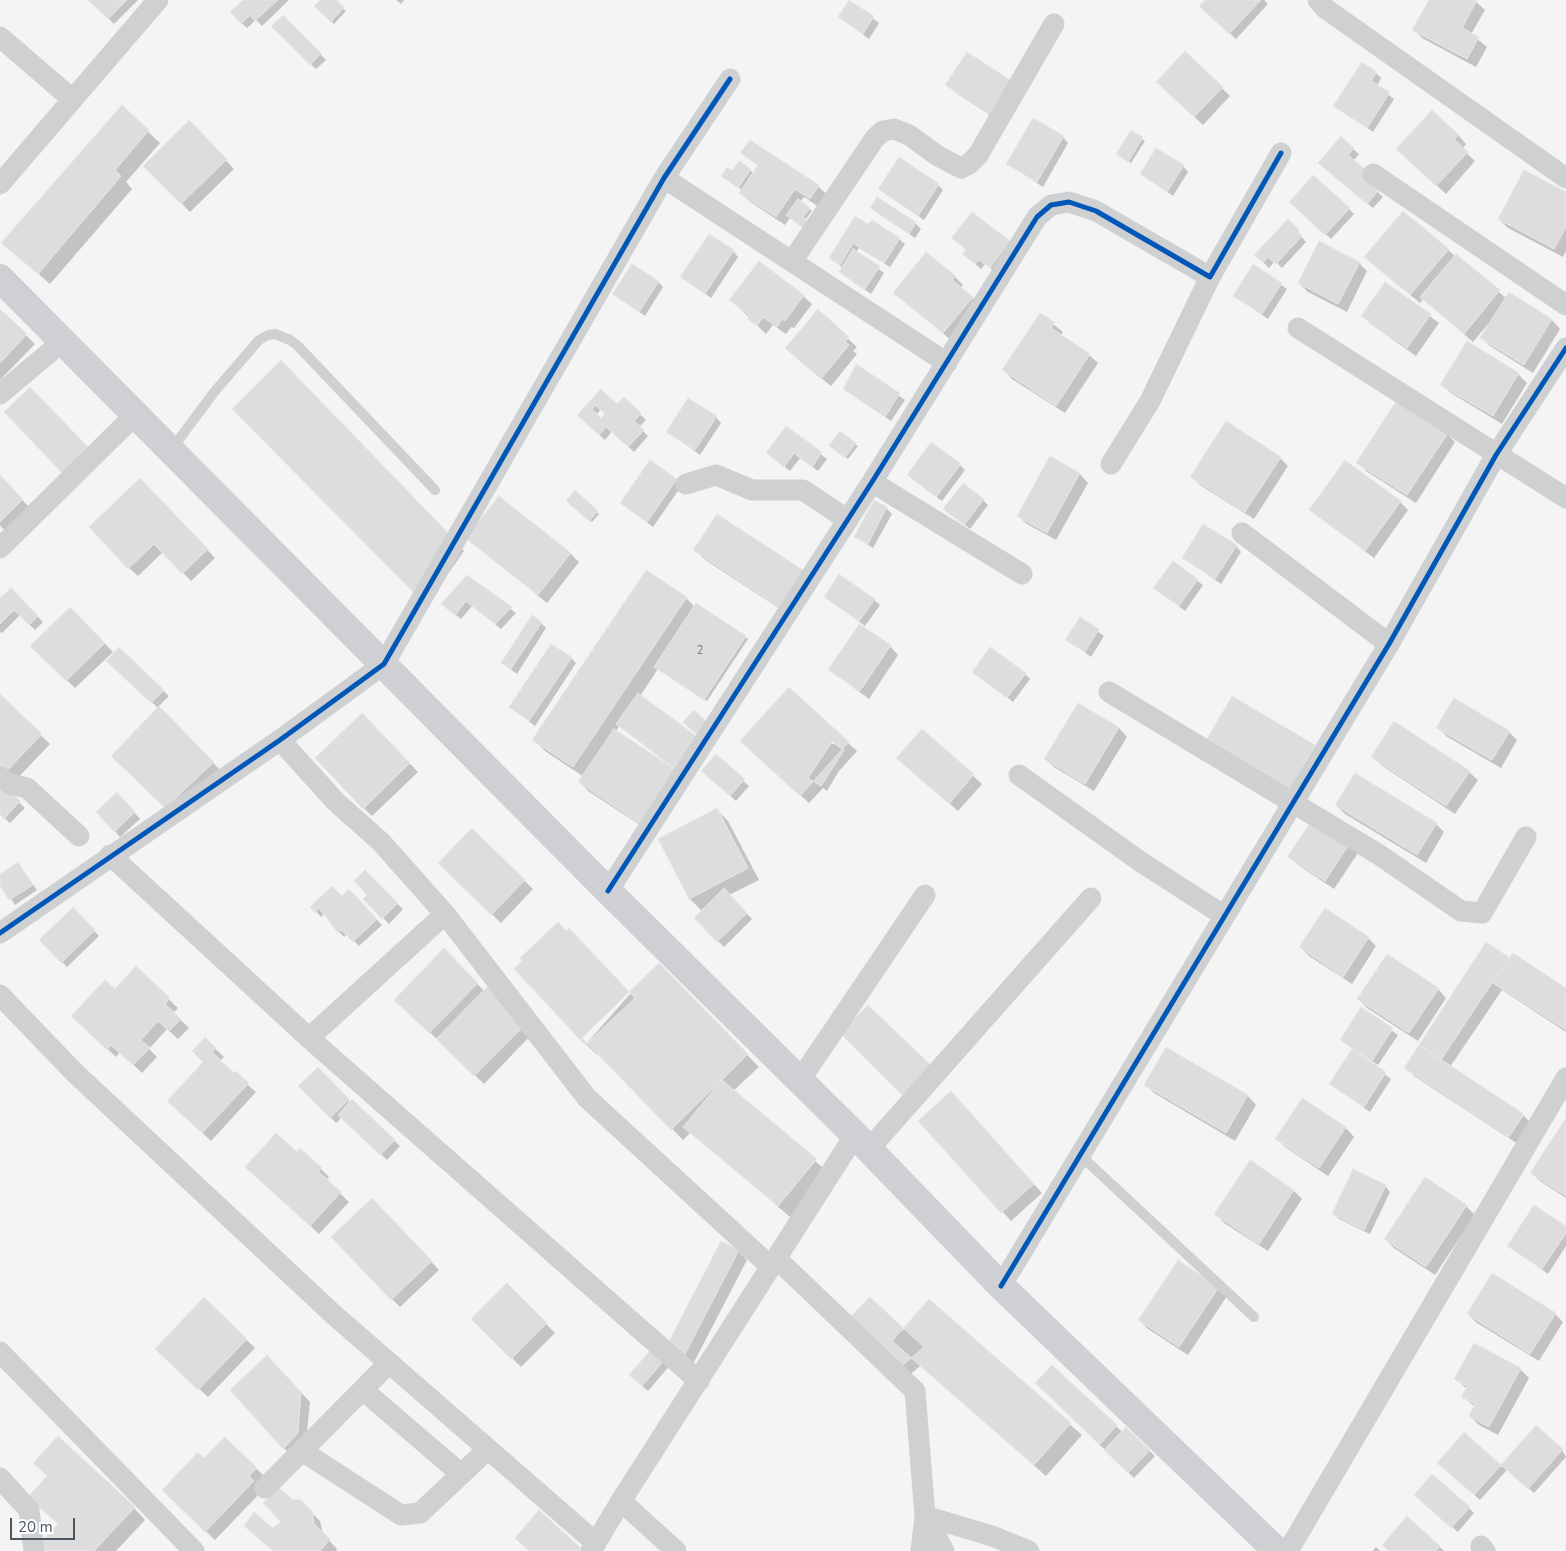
<!DOCTYPE html>
<style>
body{margin:0}
#map{position:relative;width:1566px;height:1551px;overflow:hidden;background:#f4f4f4;font-family:"Nunito Sans",sans-serif}
canvas{display:block}
.scale{position:absolute;left:10px;top:1518px;width:65px;height:22px;box-sizing:border-box;border:2px solid #4a5661;border-top:0;padding-left:6px;font-size:15px;line-height:18px;white-space:nowrap;color:#4a5661;-webkit-text-stroke:4px #fff;paint-order:stroke}
</style>
<div id="map">
<canvas width="1566" height="1551"></canvas>
<div class="scale">20 m</div>
</div>
<script>
const ctx = document.querySelector('canvas').getContext('2d');
ctx.lineJoin = 'round';
function fill(path, color) { ctx.fillStyle = color; ctx.fill(path, 'evenodd'); }
const poly = rows => new Path2D(rows.map(r => 'M' + r).join(''));
function stroke(path, color, width, dash) { ctx.strokeStyle = color; ctx.lineWidth = width; ctx.lineCap = dash ? 'butt' : 'round'; ctx.setLineDash(dash || []); ctx.stroke(path); }
function drawText(font, color, halo, rows, align = 'center') {
  ctx.font = font + ' "Nunito Sans",sans-serif'; ctx.lineWidth = 4; ctx.setLineDash([]); ctx.textBaseline = 'middle'; ctx.strokeStyle = halo; ctx.fillStyle = color; for (const [text, x, y, turn = 0] of rows) {
    ctx.save(); ctx.translate(x, y); ctx.rotate((+turn || 0) * Math.PI / 180); ctx.textAlign = isNaN(turn) ? turn : align; if (halo) ctx.strokeText(text, 0, 0); ctx.fillText(text, 0, 0); ctx.restore();
  }
}
fill(poly([
 [90,0,138,0,114,24],
 [245,0,289,0,262,26,256,20,247,28,232,13],
 [321,0,334,0,346,11,334,24,315,6],
 [396,0,404,0,401,4],
 [1206,0,1264,0,1268,4,1236,39,1201,6],
 [1430,0,1474,0,1485,10,1471,34,1487,47,1476,67,1422,38,1414,29],
 [850,2,879,23,869,39,839,17],
 [283,16,326,60,316,69,273,26],
 [1185,52,1230,96,1203,125,1166,90],
 [967,53,1003,123,956,93,947,85],
 [1376,73,1381,78,1377,86,1394,99,1373,132,1335,106],
 [122,107,160,143,126,182,132,189,50,284,3,243],
 [189,122,234,169,190,212,145,166],
 [1131,132,1145,141,1131,163,1119,156],
 [1458,135,1466,144,1462,149,1475,161,1446,194,1406,157],
 [1063,137,1068,143,1043,187,1008,164],
 [750,141,818,186,827,195,819,207,804,197,800,202,812,211,805,220,790,218,785,225,749,201,740,193,742,190,725,178,733,172,750,170,753,173,758,166,742,153],
 [1353,149,1359,154,1353,161,1372,187,1383,197,1373,208,1325,169],
 [1183,166,1188,172,1173,196,1141,174],
 [938,185,943,190,924,220,879,189],
 [1566,194,1566,251,1563,257,1508,228,1499,219],
 [1296,207,1349,209,1354,214,1331,239],
 [871,208,915,223,921,229,915,238],
 [869,226,899,239,905,244,890,267,859,248,856,252,884,273,871,294,846,277,840,272,843,268,830,258],
 [1297,232,1306,242,1282,268,1275,261,1269,268,1256,255],
 [1009,242,996,272,985,264,981,269,969,259,967,250,958,243],
 [1448,250,1506,298,1509,294,1552,320,1560,329,1533,373,1490,346,1482,338,1488,324,1473,342,1423,299,1420,303,1375,266],
 [733,251,738,257,711,298,682,277],
 [1359,263,1367,271,1347,312,1308,292,1299,283],
 [1254,266,1287,289,1268,319,1234,296],
 [955,277,963,285,961,288,981,306,952,341,895,293],
 [658,282,663,287,645,316,613,294],
 [1385,283,1439,323,1416,356,1371,324,1363,316],
 [803,296,812,304,794,328,791,327,786,334,773,325,766,334,731,300],
 [0,310,35,344,0,380],
 [818,311,857,347,853,351,857,354,831,386,795,357],
 [1041,314,1063,332,1060,336,1089,355,1098,363,1065,413,1012,379,1004,370],
 [1467,343,1518,374,1527,383,1502,424,1451,393,1442,385],
 [856,366,905,400,891,421,844,389],
 [292,373,464,551,427,604],
 [601,391,617,406,624,399,646,420,639,427,648,436,634,452,612,431,605,440,584,421],
 [601,409,606,414,601,420,596,415],
 [716,417,721,423,700,455,668,432],
 [786,428,827,459,818,471,800,458,790,471,767,453],
 [1447,434,1455,442,1416,503,1366,471,1358,462],
 [855,444,858,446,848,459,833,448],
 [1050,458,1080,474,1088,483,1056,540,1027,524,1018,516],
 [1280,458,1288,466,1254,519,1200,485,1192,477],
 [960,465,965,470,942,501,908,475],
 [0,477,31,509,6,532,0,525],
 [676,480,682,485,653,527,621,503],
 [149,488,215,558,191,581,163,552,138,576,129,568],
 [575,492,599,514,592,522,568,500],
 [983,500,988,505,970,529,945,509],
 [1400,502,1408,510,1374,558,1310,510],
 [886,508,892,514,873,548,856,537],
 [718,516,791,616,704,559,695,550],
 [467,538,570,553,579,562,547,603],
 [1236,546,1241,552,1221,584,1183,558],
 [1173,563,1203,585,1185,611,1155,588],
 [647,571,686,598,695,607,748,639,707,701,658,669,640,696,698,739,651,832,588,791,580,782,584,777,545,751,534,740],
 [619,726,671,766,669,767,616,731],
 [467,577,516,613,501,629,472,606,461,619,448,609],
 [11,589,43,622,35,630,20,615,2,633,0,632,0,600],
 [826,597,874,600,880,605,865,626],
 [70,608,113,652,75,688,31,646],
 [1080,619,1104,636,1091,657,1067,639],
 [541,623,546,628,517,674,502,663],
 [890,646,898,655,869,699,830,670],
 [119,649,169,696,158,707,221,771,175,816,113,756,159,709,108,661],
 [571,658,576,663,535,726,510,707],
 [974,672,1025,674,1030,679,1013,702],
 [0,696,50,744,12,784,0,773],
 [1078,704,1119,728,1127,737,1094,791,1054,767,1045,759],
 [362,715,418,772,372,816,364,808],
 [1438,727,1509,732,1517,740,1501,768,1446,736],
 [922,730,982,784,958,811,907,766],
 [848,743,857,751,839,771,827,791,823,788,809,803,750,750],
 [716,756,749,786,736,801,708,776],
 [1373,757,1469,772,1478,780,1455,814,1381,765],
 [0,784,25,808,10,823,0,814],
 [123,799,140,819,120,837,115,831],
 [1336,805,1436,824,1444,832,1426,863,1345,814],
 [717,810,728,821,759,880,729,895,752,919,724,947,695,918,702,911,690,899,659,840],
 [1315,817,1360,850,1334,889,1298,865,1289,856],
 [472,830,533,889,501,923,440,863],
 [18,863,37,890,15,905,0,883,0,875],
 [365,872,403,909,389,924,365,899,369,895],
 [349,891,382,925,359,946,347,934,344,937,330,923,332,920,325,913,321,917,312,907,342,898],
 [73,909,99,936,67,967,41,940],
 [1368,938,1376,946,1352,984,1309,956,1300,947],
 [444,949,484,991,533,1033,484,1084,396,1000],
 [1508,958,1566,990,1566,1032,1502,990,1450,1067,1523,1115,1532,1124,1518,1144,1414,1076,1406,1067],
 [659,965,759,1067,733,1091,828,1172,790,1217,695,1135,695,1137,690,1133,683,1140,599,1053,597,1055,586,1044,630,994],
 [136,968,178,1008,173,1013,189,1028,178,1039,167,1029,149,1049,157,1057,142,1073,120,1052,116,1057,81,1024],
 [1438,989,1446,998,1418,1041,1367,1008,1358,999],
 [1361,1009,1398,1035,1378,1065,1359,1053,1358,1055,1391,1079,1370,1112,1330,1084,1353,1049,1341,1039],
 [205,1039,224,1057,220,1061,256,1092,211,1141,177,1109,205,1062],
 [1167,1048,1248,1096,1256,1105,1235,1141,1154,1093,1145,1084],
 [318,1069,351,1103,352,1101,400,1146,387,1160,342,1117,336,1123,300,1086],
 [1302,1100,1346,1128,1354,1137,1328,1176,1285,1147,1277,1139],
 [959,1102,1042,1193,1011,1221,920,1121],
 [1566,1120,1566,1198,1540,1181,1531,1173],
 [297,1154,321,1169,329,1177,326,1180,349,1202,319,1234,255,1175],
 [1425,1179,1466,1206,1475,1215,1435,1275,1394,1248,1385,1239],
 [1385,1186,1390,1192,1370,1234,1339,1219,1333,1214],
 [1294,1191,1302,1199,1268,1251,1224,1223,1216,1214],
 [381,1208,439,1270,400,1307,392,1299],
 [1566,1228,1566,1246,1548,1274,1509,1246],
 [738,1251,747,1260,692,1366,675,1357],
 [1178,1261,1227,1296,1188,1355,1148,1329,1139,1320],
 [507,1285,555,1333,521,1367,473,1319],
 [204,1299,255,1348,208,1397,157,1349],
 [929,1301,1082,1435,1046,1476,920,1366,905,1379,847,1321,904,1330],
 [1468,1314,1555,1314,1563,1322,1539,1361,1477,1323],
 [1474,1345,1520,1369,1529,1378,1498,1435,1479,1425,1470,1416,1475,1407,1463,1397,1467,1389,1456,1379],
 [653,1348,671,1364,648,1391,636,1381],
 [275,1365,310,1402,306,1442,292,1457,231,1390],
 [1045,1392,1116,1426,1122,1432,1126,1428,1155,1456,1134,1478],
 [1536,1427,1562,1450,1566,1457,1534,1493,1507,1470,1480,1500,1444,1468,1464,1434,1501,1467],
 [225,1438,265,1477,262,1491,215,1540,163,1490,204,1460],
 [291,1500,300,1501,320,1521,323,1534,337,1549,336,1551,273,1551,246,1526,273,1530,283,1522],
 [1421,1500,1469,1508,1474,1513,1458,1532],
 [134,1508,145,1520,116,1551,48,1551],
 [1407,1518,1440,1547,1444,1551,1390,1551],
 [1376,1547,1380,1551,1373,1551]
]), '#0003');
const building = poly([
 [88,0,127,0,108,19,88,0],
 [243,0,278,0,255,21,250,15,241,24,230,12,243,0],
 [320,0,336,0,344,7,331,22,314,6,320,0],
 [849,0,874,16,863,34,838,17,849,0],
 [1205,0,1261,0,1229,34,1199,6,1205,0],
 [1429,0,1477,0,1462,28,1479,37,1467,59,1412,30,1429,0],
 [283,15,321,53,310,65,271,26,283,15],
 [1185,51,1223,87,1194,117,1156,82,1185,51],
 [967,52,1015,83,994,116,945,85,967,52],
 [1362,62,1377,72,1371,81,1390,92,1367,128,1333,106,1362,62],
 [122,105,149,130,115,170,121,176,38,274,1,243,122,105],
 [1432,110,1459,135,1454,139,1468,152,1436,186,1396,149,1432,110],
 [1033,118,1064,136,1037,182,1006,164,1033,118],
 [189,120,227,159,181,204,143,166,189,120],
 [1131,130,1143,137,1128,162,1116,154,1131,130],
 [1341,136,1354,148,1348,155,1372,175,1367,181,1378,191,1367,204,1318,163,1341,136],
 [750,140,819,185,810,199,795,189,776,217,739,193,758,165,740,153,750,140],
 [1156,148,1184,165,1167,192,1140,174,1156,148],
 [899,157,939,184,918,216,878,189,899,157],
 [739,161,751,169,738,188,721,176,727,167,732,171,739,161],
 [1524,170,1566,192,1566,227,1554,249,1498,219,1524,170],
 [1313,175,1350,208,1325,235,1289,202,1313,175],
 [877,197,916,222,909,234,870,208,877,197],
 [798,199,810,208,803,217,808,221,803,228,786,215,798,199],
 [1403,211,1449,249,1410,295,1364,257,1403,211],
 [972,212,1010,241,990,268,979,260,975,264,962,254,966,249,951,238,972,212],
 [855,216,868,224,872,220,900,238,884,263,853,243,840,265,829,258,855,216],
 [1288,219,1299,230,1298,232,1302,236,1276,264,1268,257,1263,263,1254,255,1288,219],
 [709,234,734,250,705,294,680,277,709,234],
 [1319,241,1360,262,1338,304,1298,283,1319,241],
 [853,249,880,266,865,289,839,272,853,249],
 [926,252,956,276,952,280,973,297,943,333,893,293,926,252],
 [1456,254,1500,290,1464,334,1420,297,1456,254],
 [759,261,804,295,785,321,782,319,777,327,763,317,757,326,747,319,749,315,729,300,759,261],
 [632,264,659,281,639,312,612,294,632,264],
 [1253,264,1282,283,1262,314,1233,296,1253,264],
 [1385,282,1431,314,1407,348,1361,316,1385,282],
 [1509,292,1552,319,1524,365,1480,338,1509,292],
 [0,309,27,334,0,363,0,309],
 [818,309,849,337,845,342,849,345,821,379,785,348,818,309],
 [1040,313,1055,322,1051,328,1090,354,1056,406,1002,370,1040,313],
 [1467,341,1519,373,1493,416,1440,385,1467,341],
 [281,360,454,539,415,594,232,409,281,360],
 [856,364,900,393,885,417,843,389,856,364],
 [30,387,92,451,66,477,4,412,30,387],
 [601,389,617,404,624,397,641,413,634,421,644,430,628,447,606,427,599,435,577,415,601,389],
 [595,405,605,414,601,418,592,409,595,405],
 [688,398,717,416,695,450,666,432,688,398],
 [1397,400,1448,433,1407,495,1356,463,1397,400],
 [1226,421,1281,457,1245,512,1190,477,1226,421],
 [786,426,822,452,812,467,794,453,784,467,766,453,786,426],
 [840,431,856,443,845,458,829,446,840,431],
 [931,442,961,464,936,497,907,475,931,442],
 [1050,456,1080,473,1047,533,1017,516,1050,456],
 [650,460,677,479,647,522,620,503,650,460],
 [1345,460,1401,501,1365,551,1309,510,1345,460],
 [0,475,23,499,0,522,0,475],
 [140,478,208,549,182,574,154,544,128,569,89,527,140,478],
 [963,483,984,499,964,525,943,509,963,483],
 [575,490,598,511,589,521,566,501,575,490],
 [499,496,571,553,538,595,465,538,499,496],
 [874,500,887,507,868,544,854,537,874,500],
 [717,514,806,572,782,609,693,550,717,514],
 [1203,524,1237,545,1215,579,1182,558,1203,524],
 [1173,561,1198,579,1179,606,1153,588,1173,561],
 [646,570,687,597,573,767,532,740,646,570],
 [839,574,875,599,859,621,824,597,839,574],
 [467,575,512,607,495,624,466,601,455,615,441,604,467,575],
 [11,588,38,616,29,625,14,610,0,624,0,598,11,588],
 [696,603,746,636,704,700,654,667,696,603],
 [70,607,105,643,66,681,30,646,70,607],
 [532,615,542,622,511,669,501,663,532,615],
 [1080,617,1099,629,1085,652,1065,640,1080,617],
 [859,624,891,645,860,691,828,670,859,624],
 [551,644,572,657,529,721,509,707,551,644],
 [119,647,164,690,151,703,106,661,119,647],
 [990,647,1026,673,1007,698,972,672,990,647],
 [789,687,849,742,800,796,740,741,789,687],
 [638,693,699,738,676,769,616,724,638,693],
 [0,694,42,734,2,776,0,774,0,694],
 [1232,696,1315,745,1286,795,1203,746,1232,696],
 [1454,698,1510,731,1492,760,1436,728,1454,698],
 [1078,703,1119,727,1085,784,1044,759,1078,703],
 [159,706,214,762,165,808,111,756,159,706],
 [694,710,708,723,696,734,683,722,694,710],
 [362,713,410,763,363,809,315,758,362,713],
 [1394,721,1470,771,1446,806,1371,757,1394,721],
 [614,729,678,771,642,825,578,782,614,729],
 [922,729,974,774,949,804,896,758,922,729],
 [832,742,844,750,821,786,808,778,832,742],
 [716,754,745,779,730,796,701,771,716,754],
 [1355,773,1437,823,1417,855,1335,805,1355,773],
 [0,782,20,801,4,819,0,815,0,782],
 [117,792,135,812,114,832,96,812,117,792],
 [717,808,748,868,689,899,658,839,717,808],
 [1315,816,1352,840,1325,881,1287,857,1315,816],
 [472,828,525,880,491,915,438,863,472,828],
 [18,862,33,885,9,900,0,886,0,874,18,862],
 [365,870,398,903,382,919,363,899,367,895,354,881,365,870],
 [332,886,342,896,349,889,377,919,353,942,341,930,338,933,319,908,315,913,310,907,332,886],
 [724,888,747,913,717,942,694,918,724,888],
 [73,907,95,930,61,963,39,940,73,907],
 [1325,908,1369,937,1343,977,1299,947,1325,908],
 [558,922,566,931,569,928,635,998,585,1045,514,969,522,961,520,958,558,922],
 [1486,942,1509,957,1441,1060,1419,1045,1486,942],
 [444,948,478,983,429,1033,394,1000,444,948],
 [1513,953,1566,988,1566,1030,1493,983,1513,953],
 [1387,954,1439,988,1409,1033,1357,999,1387,954],
 [659,963,748,1054,671,1130,582,1038,659,963],
 [136,966,170,998,165,1004,181,1019,169,1031,158,1021,141,1040,150,1048,133,1065,111,1045,107,1050,71,1016,105,980,115,989,136,966],
 [489,985,526,1024,474,1076,436,1039,489,985],
 [868,1005,937,1071,907,1100,840,1033,868,1005],
 [1361,1007,1393,1028,1372,1061,1340,1040,1361,1007],
 [205,1037,216,1048,212,1052,234,1073,236,1071,249,1083,202,1133,167,1101,203,1062,192,1051,205,1037],
 [1419,1045,1524,1114,1509,1137,1404,1068,1419,1045],
 [1166,1047,1248,1095,1226,1133,1144,1085,1166,1047],
 [1352,1049,1386,1072,1364,1107,1329,1084,1352,1049],
 [318,1067,349,1099,330,1118,298,1086,318,1067],
 [722,1080,817,1159,778,1206,683,1127,722,1080],
 [951,1091,1034,1184,1001,1213,918,1121,951,1091],
 [1302,1098,1346,1127,1319,1168,1275,1139,1302,1098],
 [352,1099,395,1140,380,1155,338,1115,352,1099],
 [1566,1118,1566,1196,1530,1173,1566,1118],
 [276,1133,297,1152,300,1148,322,1168,318,1171,341,1192,310,1226,245,1167,276,1133],
 [1250,1160,1294,1190,1259,1244,1214,1214,1250,1160],
 [1353,1169,1386,1185,1364,1230,1332,1214,1353,1169],
 [1425,1177,1467,1205,1426,1267,1384,1239,1425,1177],
 [372,1198,432,1261,391,1300,331,1237,372,1198],
 [1534,1205,1566,1226,1566,1233,1542,1269,1507,1246,1534,1205],
 [721,1241,739,1250,683,1358,665,1349,721,1241],
 [1178,1260,1219,1287,1179,1347,1138,1320,1178,1260],
 [1492,1273,1556,1313,1530,1354,1467,1314,1492,1273],
 [507,1283,547,1323,511,1359,471,1319,507,1283],
 [204,1297,247,1339,198,1390,155,1349,204,1297],
 [870,1297,924,1347,896,1371,846,1321,870,1297],
 [929,1299,1071,1423,1034,1465,892,1341,929,1299],
 [1474,1343,1521,1368,1489,1427,1469,1416,1475,1404,1461,1397,1467,1386,1454,1379,1474,1343],
 [653,1347,666,1358,642,1386,629,1375,653,1347],
 [267,1355,301,1392,298,1433,283,1449,230,1390,267,1355],
 [1052,1365,1117,1425,1100,1444,1035,1383,1052,1365],
 [1536,1425,1563,1449,1528,1489,1501,1465,1536,1425],
 [1126,1427,1150,1450,1128,1473,1104,1450,1126,1427],
 [1464,1432,1501,1465,1474,1495,1437,1463,1464,1432],
 [58,1436,135,1507,94,1551,47,1551,39,1544,58,1524,28,1497,47,1476,33,1463,58,1436],
 [225,1437,257,1468,249,1476,254,1481,205,1532,162,1490,198,1452,204,1458,225,1437],
 [1432,1474,1470,1507,1451,1528,1414,1495,1432,1474],
 [278,1487,292,1499,301,1500,312,1511,314,1524,330,1539,320,1551,273,1551,244,1526,254,1512,273,1528,281,1522,263,1503,278,1487],
 [539,1510,581,1548,579,1551,529,1551,515,1538,539,1510],
 [1407,1516,1440,1546,1436,1551,1389,1551,1382,1545,1407,1516]
]);
fill(building, '#ddddde');
stroke(building, '#e5e6e7', 1);
stroke(poly([
 [171,450,215,391,259,340,268,335,275,334,290,340,297,345,435,490],
 [1080,1155,1254,1317]
]), '#ced0d2', 10);
stroke(poly([
 [1318,0,1326,9,1566,178],
 [0,37,72,99],
 [1373,174,1566,305],
 [664,178,947,363],
 [0,184,158,0],
 [793,260,875,138,883,131,894,129,909,135,938,156,961,168,969,164,978,155,1054,24],
 [1298,328,1566,498],
 [0,394,62,342],
 [1111,464,1150,401,1210,277],
 [872,482,1022,574],
 [686,484,716,475,752,490,803,490,848,520],
 [1242,533,1389,644],
 [0,548,135,415],
 [1109,692,1378,854,1461,911,1482,913,1526,837],
 [280,740,336,802,381,842,445,914,587,1098,770,1266],
 [1019,775,1141,862,1223,915],
 [0,777,10,784,27,788,79,836],
 [110,855,309,1038,699,1381],
 [608,891,872,482,1037,217,1051,205,1069,202,1096,211,1210,277,1281,153],
 [0,933,280,740,384,664,664,178,730,79],
 [0,995,75,1073,333,1314,596,1543],
 [309,1038,445,914],
 [800,1080,925,895],
 [869,1149,1091,898],
 [776,1258,915,1391,925,1516,921,1551],
 [1001,1286,1389,644,1496,455,1566,348],
 [0,1352,194,1551],
 [363,1390,461,1474],
 [302,1451,401,1515,420,1513,488,1449],
 [0,1478,29,1510,34,1551],
 [265,1488,389,1363],
 [621,1501,676,1551],
 [1481,1546,1485,1551],
 [591,1551,621,1501,855,1135],
 [944,1551,925,1516,992,1536,1029,1551],
 [1288,1551,1566,1078]
]), '#ced0d2', 21);
stroke(poly([
 [0,278,608,891,855,1135,1001,1286,1277,1551]
]), '#ced0d4', 28);
stroke(poly([
 [608,891,872,482,1037,217,1051,205,1069,202,1096,211,1210,277,1281,153],
 [0,933,280,740,384,664,664,178,730,79],
 [1001,1286,1389,644,1496,455,1566,348]
]), '#0057b8', 5);
drawText('11px', '#707881', null, [
 ["2",700,651]
]);
</script>
